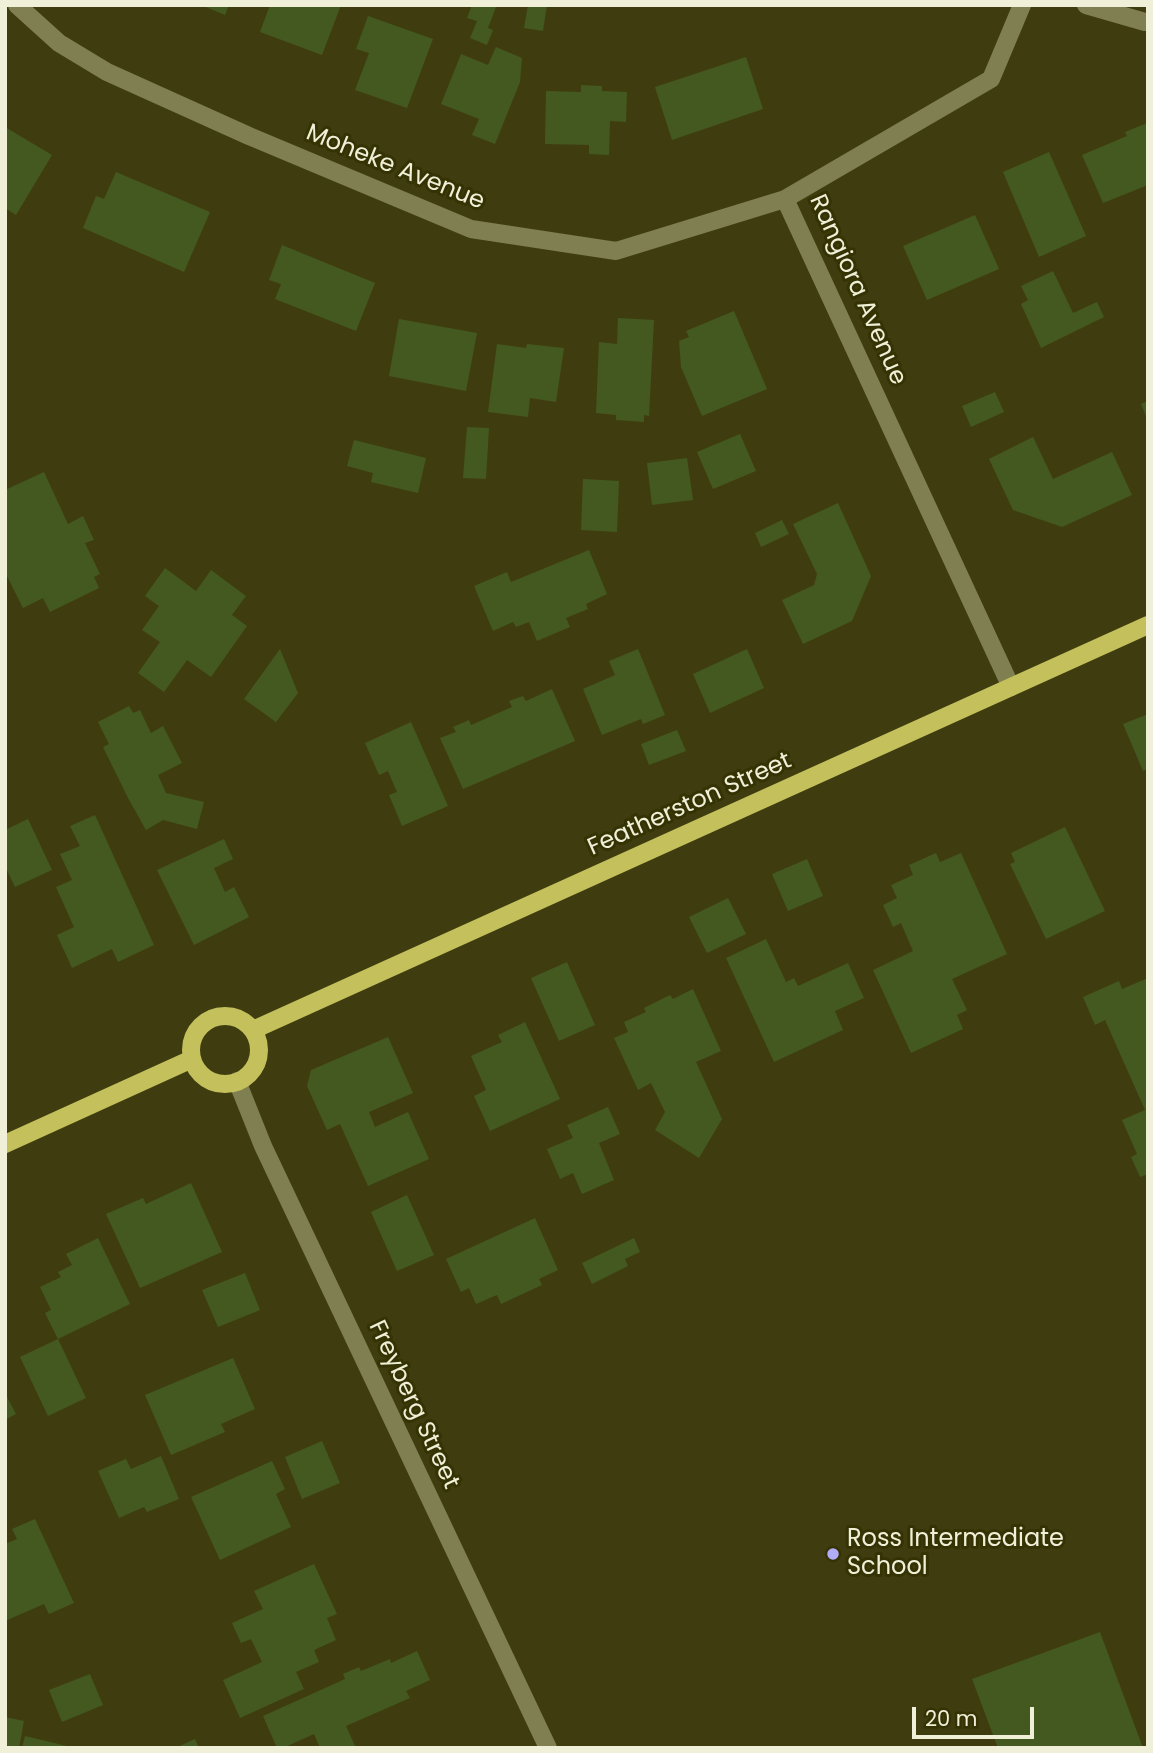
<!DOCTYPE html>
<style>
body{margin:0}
#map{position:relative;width:1153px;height:1753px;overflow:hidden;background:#3f3d10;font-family:Poppins,sans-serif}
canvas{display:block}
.frame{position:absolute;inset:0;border:7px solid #f0f0d8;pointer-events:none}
.scale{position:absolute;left:912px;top:1707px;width:122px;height:32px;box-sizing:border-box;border:4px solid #f0f0d8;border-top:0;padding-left:9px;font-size:21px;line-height:24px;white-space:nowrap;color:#f0f0d8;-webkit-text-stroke:5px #353304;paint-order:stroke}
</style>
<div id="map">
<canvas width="1153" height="1753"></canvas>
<div class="frame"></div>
<div class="scale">20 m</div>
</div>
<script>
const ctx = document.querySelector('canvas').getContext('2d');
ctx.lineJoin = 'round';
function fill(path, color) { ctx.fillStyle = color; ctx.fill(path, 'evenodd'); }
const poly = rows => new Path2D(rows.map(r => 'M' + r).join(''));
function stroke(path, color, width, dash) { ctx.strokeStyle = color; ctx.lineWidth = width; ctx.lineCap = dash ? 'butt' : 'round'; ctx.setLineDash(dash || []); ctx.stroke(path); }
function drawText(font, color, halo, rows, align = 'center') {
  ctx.font = font + ' Poppins,sans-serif'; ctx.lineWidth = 6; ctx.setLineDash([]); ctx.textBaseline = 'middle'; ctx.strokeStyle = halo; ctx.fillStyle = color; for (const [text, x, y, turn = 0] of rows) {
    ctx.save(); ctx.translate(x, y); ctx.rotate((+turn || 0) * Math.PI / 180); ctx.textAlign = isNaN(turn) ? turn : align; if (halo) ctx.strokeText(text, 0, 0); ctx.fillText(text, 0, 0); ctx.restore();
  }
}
fill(poly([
 [201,5,229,5,225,15],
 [270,5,341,5,322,55,260,32],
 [472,5,496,7,488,28,493,30,487,45,470,38,477,21,467,18],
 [528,5,547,5,543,31,524,28],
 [368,16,433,39,407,108,355,90,369,53,356,49],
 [496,47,522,58,520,82,495,144,472,135,479,119,441,104,461,54,488,65],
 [746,57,763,109,672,140,655,87],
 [581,85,602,86,602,91,627,92,626,122,610,121,609,155,589,154,589,145,545,144,546,91,581,92],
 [1147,123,1148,185,1103,203,1082,155,1127,136,1125,132],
 [5,127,52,155,16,215,5,208],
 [1049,152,1086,236,1039,257,1003,172],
 [116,172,210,212,184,272,83,228,96,196,104,199],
 [975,215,999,269,927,300,903,246],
 [282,245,375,283,356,331,275,299,281,284,269,280],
 [1053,271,1073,313,1097,302,1104,317,1041,348,1021,304,1028,300,1021,286],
 [734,311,767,389,702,416,681,367,679,341,689,337,686,331],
 [618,318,654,320,649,416,644,415,644,422,616,420,616,415,596,413,599,342,617,344],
 [399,319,477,333,466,391,389,376],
 [497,344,526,348,527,344,564,348,556,402,530,398,528,417,488,412],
 [995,392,1004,412,971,427,962,406],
 [1148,401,1148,421,1141,404],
 [467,427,489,428,486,479,463,478],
 [740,434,756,471,713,489,697,452],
 [1033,437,1053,479,1112,452,1132,495,1062,527,1013,510,989,459],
 [354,440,426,458,418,493,371,482,373,473,347,466],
 [687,458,693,500,652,505,647,463],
 [44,472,68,524,83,516,94,540,85,543,100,574,94,577,99,588,50,612,43,598,23,608,5,572,5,490],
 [583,479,619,481,617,532,581,530],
 [838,503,871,576,852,621,803,644,782,600,814,585,817,574,793,524],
 [782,520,789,534,761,547,755,533],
 [589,550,607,594,586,604,588,609,566,618,570,627,537,641,529,622,516,627,513,622,493,631,474,586,507,572,511,582],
 [165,568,196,591,211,570,246,596,232,615,247,626,211,677,187,660,164,692,138,673,160,642,142,630,159,606,145,596],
 [280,649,298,693,276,722,244,699],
 [638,649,665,715,643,724,641,719,602,735,583,689,615,675,609,661],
 [747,649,764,688,710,713,693,674],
 [552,689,575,741,463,789,440,738,456,732,453,727,469,720,471,725,512,707,509,701,523,696,526,701],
 [129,706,133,713,140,710,151,733,163,726,182,763,158,775,166,793,204,802,197,829,163,820,146,830,128,798,103,747,109,744,98,722],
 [1148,714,1148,769,1143,771,1123,724],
 [411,722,448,806,402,826,389,795,397,792,388,771,379,775,365,743],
 [677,730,686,751,649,765,641,744],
 [95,815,154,945,118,962,112,949,72,968,57,935,74,927,56,887,72,880,60,854,80,846,70,826],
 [28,819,52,870,15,887,5,866,5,830],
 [1065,827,1105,911,1046,939,1010,864,1015,862,1011,853],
 [224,839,233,859,214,868,225,892,234,887,249,917,194,945,157,870],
 [936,853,940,862,961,853,1007,954,952,979,967,1010,957,1015,963,1029,911,1053,873,970,913,951,901,923,893,927,883,905,897,898,891,885,913,875,909,865],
 [807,859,823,896,788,911,772,874],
 [728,898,746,934,707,953,689,917],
 [766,939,786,982,794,978,798,986,848,963,864,998,835,1011,843,1030,774,1062,726,958],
 [567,962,595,1025,559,1041,531,978],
 [1148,978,1148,1174,1140,1177,1131,1157,1137,1154,1122,1120,1145,1110,1105,1020,1095,1025,1083,997,1119,981,1122,989],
 [693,989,721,1051,696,1062,722,1119,699,1158,655,1130,665,1112,651,1083,638,1090,614,1038,628,1032,624,1022,646,1012,644,1008,670,995,673,999],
 [525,1022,560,1099,490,1131,474,1096,486,1090,471,1056,502,1042,498,1035],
 [388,1037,413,1093,369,1112,375,1127,408,1112,429,1159,368,1186,340,1124,327,1130,307,1086,311,1070],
 [608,1107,620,1134,599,1143,614,1180,582,1194,573,1173,560,1179,547,1149,573,1138,567,1125],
 [191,1183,222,1252,140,1288,106,1214,143,1198,146,1204],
 [407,1195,434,1255,397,1271,371,1212],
 [535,1218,558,1270,539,1279,542,1285,501,1304,497,1295,476,1304,469,1288,461,1292,446,1259],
 [98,1238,130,1304,58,1339,86,1398,48,1416,20,1357,58,1339,45,1313,51,1310,40,1287,61,1277,58,1272,72,1265,66,1254],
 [634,1238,640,1252,625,1259,628,1266,592,1284,582,1263],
 [245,1273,260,1310,218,1327,202,1290],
 [233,1358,255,1409,221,1424,225,1432,171,1455,145,1395],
 [5,1393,16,1414,5,1420],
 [322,1441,340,1483,302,1499,285,1457],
 [161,1456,179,1499,147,1512,144,1507,119,1518,98,1471,126,1459,131,1469],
 [272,1461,285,1489,276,1494,291,1527,220,1560,191,1497],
 [35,1519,74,1603,49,1614,44,1604,5,1621,5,1544,17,1539,12,1529],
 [314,1564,337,1614,327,1618,336,1640,314,1650,319,1662,296,1672,304,1689,240,1718,223,1680,262,1662,251,1639,241,1643,232,1623,263,1609,254,1591],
 [1100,1632,1143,1748,998,1748,972,1679],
 [417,1651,430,1680,406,1691,410,1698,346,1726,356,1748,320,1748,314,1734,283,1748,277,1748,263,1716,345,1679,343,1674,359,1667,361,1671,390,1659,391,1663],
 [90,1674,103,1705,62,1722,49,1690],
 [5,1717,24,1721,19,1748,5,1748],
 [25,1736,71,1747,71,1748,22,1748],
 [195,1739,199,1748,175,1748]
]), '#44591f');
stroke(poly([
 [17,5,59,43,107,72,249,136,471,229,616,251,785,199,991,79,1022,5],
 [1086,5,1145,22],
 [785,199,1011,687],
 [237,1081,263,1146,548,1748]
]), '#807f51', 18);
stroke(poly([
 '191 1050a34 34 0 1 1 68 0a34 34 0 1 1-68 0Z',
 [253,1030,1148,625],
 [5,1144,192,1059]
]), '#c4c15c', 18);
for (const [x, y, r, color] of [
 [833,1554,7,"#b2adf9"]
]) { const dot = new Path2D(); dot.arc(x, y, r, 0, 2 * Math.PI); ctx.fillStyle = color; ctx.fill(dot); stroke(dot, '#353304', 2.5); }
drawText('24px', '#f0f0d8', '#353304', [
 ["Moheke Avenue",395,168,22],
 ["Rangiora Avenue",857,290,66],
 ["Featherston Street",690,805,-24],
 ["Freyberg Street",413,1405,65]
]);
drawText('24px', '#f0f0d8', '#353304', [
 ["Ross Intermediate",847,1540],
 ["School",847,1568]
], 'left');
</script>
